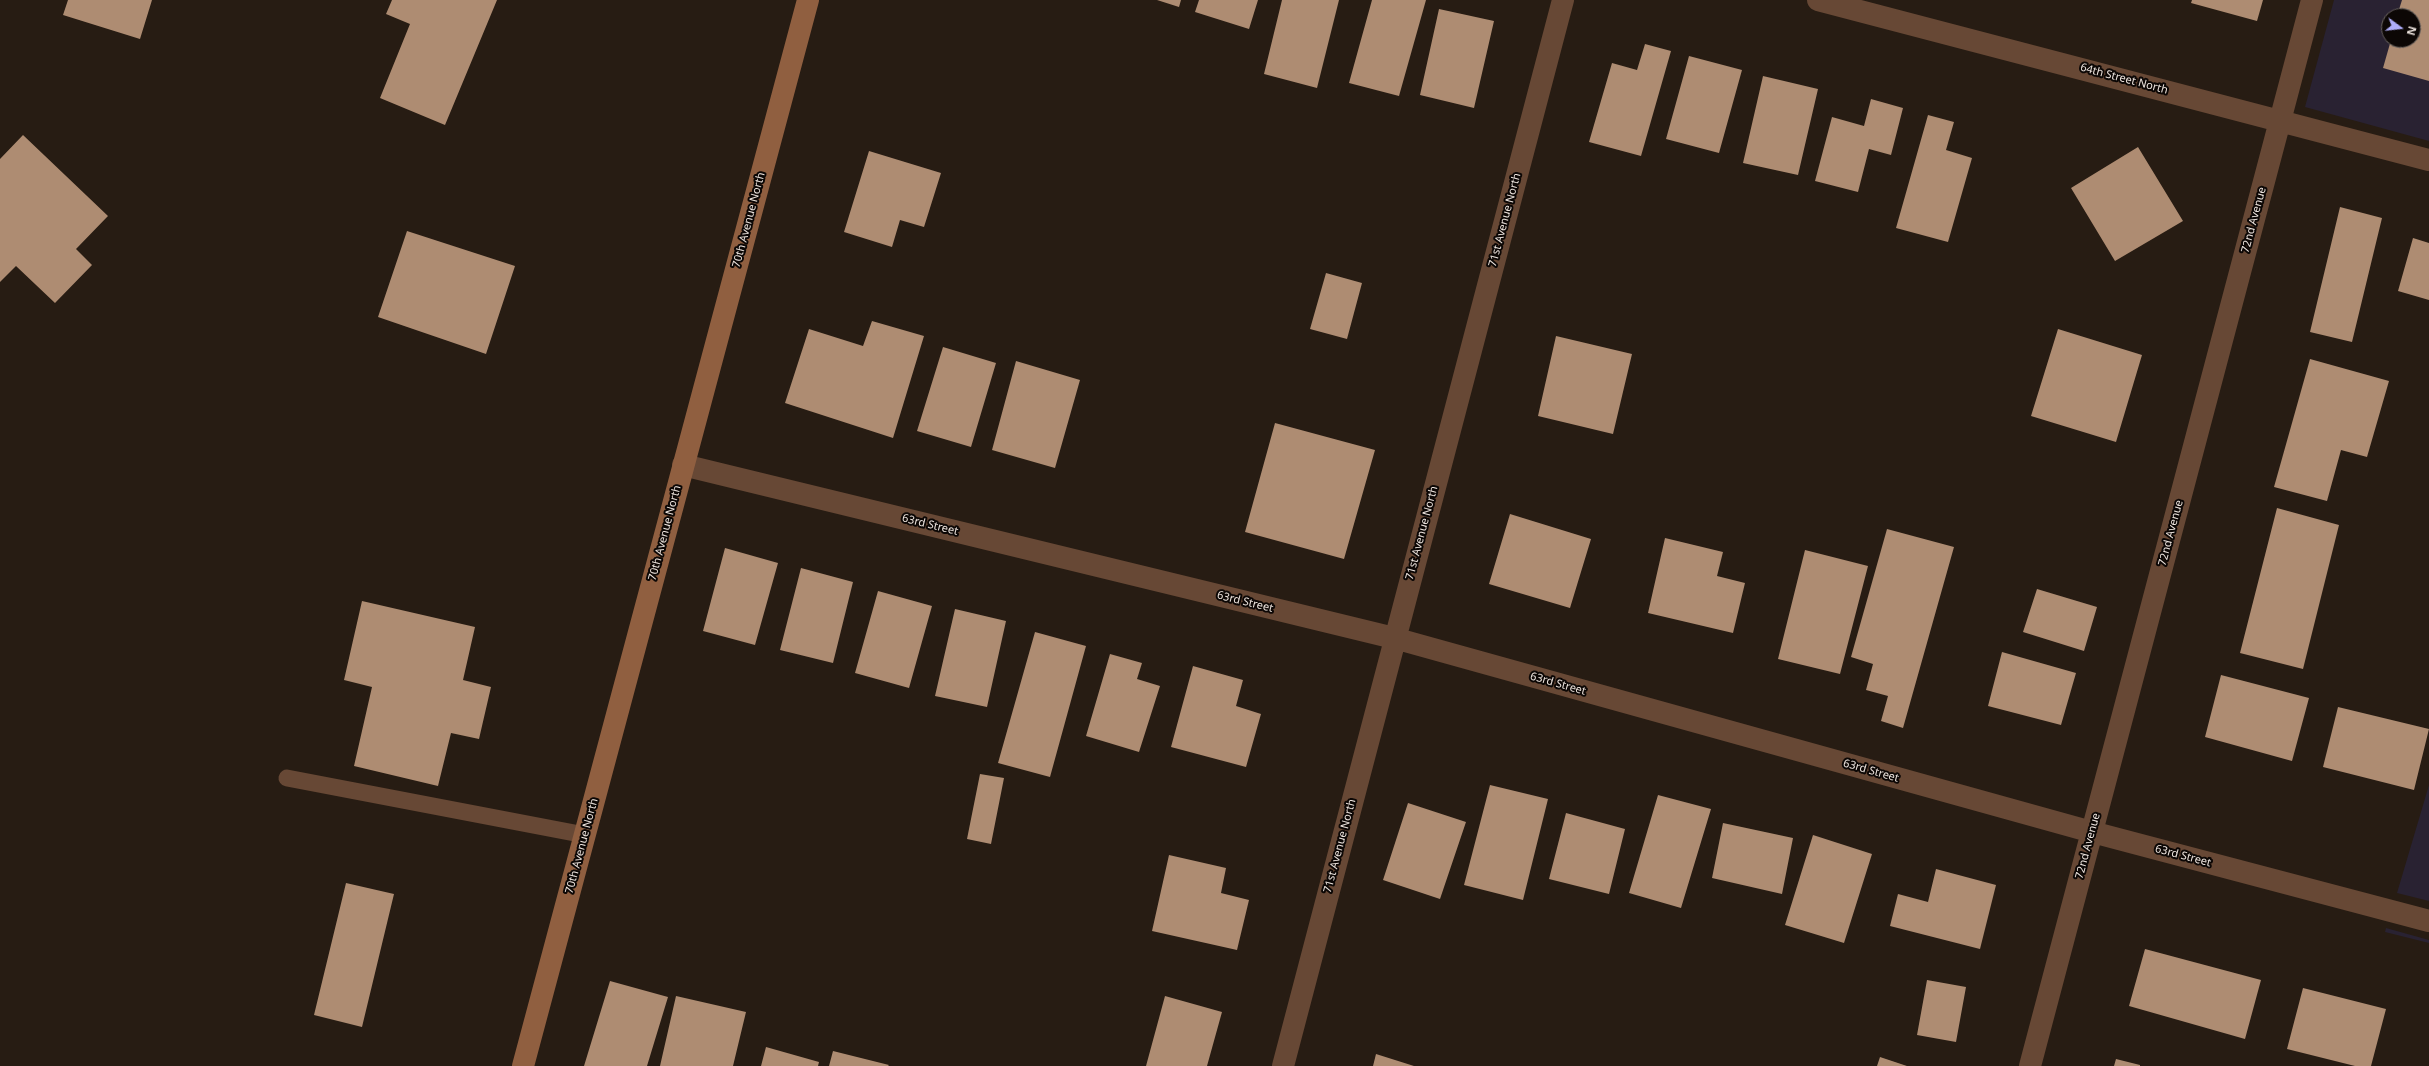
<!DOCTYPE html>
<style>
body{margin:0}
#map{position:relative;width:2429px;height:1066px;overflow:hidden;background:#271c13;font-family:"Noto Sans",sans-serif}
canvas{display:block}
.north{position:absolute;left:2381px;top:8px;width:40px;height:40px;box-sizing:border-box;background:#0c0705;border:1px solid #66605c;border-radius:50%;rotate:105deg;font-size:11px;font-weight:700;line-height:16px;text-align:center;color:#eee5df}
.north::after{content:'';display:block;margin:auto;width:14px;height:18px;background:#aeaefb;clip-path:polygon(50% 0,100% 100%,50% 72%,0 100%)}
</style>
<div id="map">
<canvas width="2429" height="1066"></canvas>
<div class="north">N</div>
</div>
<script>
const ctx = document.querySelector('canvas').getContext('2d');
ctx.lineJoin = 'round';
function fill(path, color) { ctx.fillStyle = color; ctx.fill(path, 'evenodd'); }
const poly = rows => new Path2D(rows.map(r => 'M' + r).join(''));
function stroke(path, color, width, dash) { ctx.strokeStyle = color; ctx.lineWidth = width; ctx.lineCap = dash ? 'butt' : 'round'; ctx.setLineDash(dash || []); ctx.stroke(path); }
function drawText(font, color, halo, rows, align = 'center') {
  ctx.font = font + ' "Noto Sans",sans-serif'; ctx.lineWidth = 4; ctx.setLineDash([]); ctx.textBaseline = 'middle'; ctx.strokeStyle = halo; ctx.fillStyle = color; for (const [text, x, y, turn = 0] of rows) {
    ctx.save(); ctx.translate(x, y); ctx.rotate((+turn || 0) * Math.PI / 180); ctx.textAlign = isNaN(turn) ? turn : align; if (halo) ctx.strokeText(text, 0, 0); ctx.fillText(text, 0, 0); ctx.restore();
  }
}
fill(poly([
 [2334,0,2429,0,2429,141,2305,107],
 [2389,16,2413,16,2413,40,2389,40],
 [2429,785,2429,901,2397,893],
 [2386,928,2429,940,2429,943,2385,932]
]), '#292232');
fill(poly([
 [68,0,152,0,140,39,63,15],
 [392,0,497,0,445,125,380,98,410,24,386,14],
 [1157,0,1181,0,1179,7],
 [1199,0,1258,0,1249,29,1195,12],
 [1282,0,1339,0,1317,88,1264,74],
 [1372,0,1426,0,1399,96,1349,83],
 [2192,0,2263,0,2257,21,2191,3],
 [2402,0,2429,0,2429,81,2383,68,2391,40,2413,40,2413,16,2397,16],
 [1439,9,1494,21,1474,108,1420,95],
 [1645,44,1671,51,1641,156,1589,142,1612,63,1637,70],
 [1689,56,1742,70,1719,153,1666,139],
 [1763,76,1818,89,1798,175,1743,163],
 [1871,99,1903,108,1891,155,1869,149,1858,192,1815,181,1832,117,1864,126],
 [1928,115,1954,122,1946,150,1972,158,1948,242,1896,228],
 [23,135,108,216,76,249,92,265,55,303,16,266,0,282,0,159],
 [2138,147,2183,221,2115,261,2071,188],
 [869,151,941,173,924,227,900,220,892,247,844,232],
 [2340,207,2382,218,2352,342,2310,332],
 [407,231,515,266,486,354,378,317],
 [2413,238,2429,243,2429,300,2398,291],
 [1326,273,1362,283,1347,339,1310,329],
 [872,321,924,336,893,438,785,403,809,329,863,346],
 [2058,329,2142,355,2116,442,2031,416],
 [1556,336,1632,354,1613,434,1538,416],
 [943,347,996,363,971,447,917,431],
 [2310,359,2389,381,2367,457,2341,450,2327,501,2274,487],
 [1016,361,1080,380,1055,468,992,450],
 [1275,423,1375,450,1344,559,1245,532],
 [2277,508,2339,525,2303,669,2240,653],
 [1510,514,1591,539,1570,608,1489,584],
 [1887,529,1954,547,1903,728,1881,721,1888,696,1866,690,1873,664,1851,657],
 [1665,538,1723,552,1717,576,1745,583,1733,633,1648,613],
 [725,548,778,563,755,645,703,631],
 [1805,550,1868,566,1840,674,1778,659],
 [801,568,853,582,833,663,780,650],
 [2037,589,2097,607,2084,651,2023,632],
 [878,591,932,606,909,688,855,673],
 [362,601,475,627,463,680,491,687,479,739,451,733,438,786,354,766,372,687,344,680],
 [955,609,1006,621,987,707,935,696],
 [1035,632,1086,646,1050,777,998,763],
 [2002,652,2076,673,2061,725,1988,706],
 [1110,654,1142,663,1137,679,1160,686,1139,752,1086,736],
 [1193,666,1243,680,1236,706,1261,714,1246,767,1171,747],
 [2221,675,2309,698,2292,761,2205,737],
 [2338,707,2429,729,2414,790,2323,767],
 [980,774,1004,778,991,844,967,839],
 [1490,785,1548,799,1523,900,1464,885],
 [1658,795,1711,809,1681,908,1629,893],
 [1408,803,1466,822,1440,899,1383,880],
 [1566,813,1625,829,1609,894,1549,879],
 [1723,823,1793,838,1782,894,1712,878],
 [1813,835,1872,854,1844,943,1785,925],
 [1169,855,1226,868,1221,893,1249,900,1237,950,1152,931],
 [1936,869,1996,885,1980,949,1890,926,1898,894,1928,902],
 [346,883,394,894,362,1027,314,1015],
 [2145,949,2261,980,2245,1039,2129,1006],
 [1927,980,1966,987,1956,1042,1917,1035],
 [610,981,668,997,647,1066,584,1066],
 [2303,988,2386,1009,2371,1066,2355,1066,2287,1049],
 [676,996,746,1012,733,1066,660,1066],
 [1165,996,1222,1012,1207,1066,1146,1066],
 [766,1047,819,1062,818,1066,761,1066],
 [833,1051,889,1065,888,1066,829,1066],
 [1376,1054,1414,1066,1373,1066],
 [1880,1057,1907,1066,1877,1066],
 [2116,1059,2140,1065,2140,1066,2114,1066]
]), '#ae8c72');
stroke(poly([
 [287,778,585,835]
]), '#674835', 17);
stroke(poly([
 [1818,0,2429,160],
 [683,465,1394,638,2092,832,2429,921],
 [1283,1066,1563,0],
 [2030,1066,2312,0]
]), '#674835', 22);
stroke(poly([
 [523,1066,808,0]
]), '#905f40', 22);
drawText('11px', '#eee5df', '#0c0705', [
 ["64th Street North",2124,79,15],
 ["70th Avenue North",749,220,-75],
 ["71st Avenue North",1505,220,-75],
 ["72nd Avenue",2254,220,-75],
 ["63rd Street",930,525,14],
 ["70th Avenue North",665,533,-75],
 ["71st Avenue North",1422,533,-75],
 ["72nd Avenue",2171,533,-75],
 ["63rd Street",1245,602,14],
 ["63rd Street",1558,684,16],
 ["63rd Street",1871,771,16],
 ["70th Avenue North",582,846,-75],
 ["71st Avenue North",1340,846,-75],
 ["72nd Avenue",2088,846,-75],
 ["63rd Street",2183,856,15]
]);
</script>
